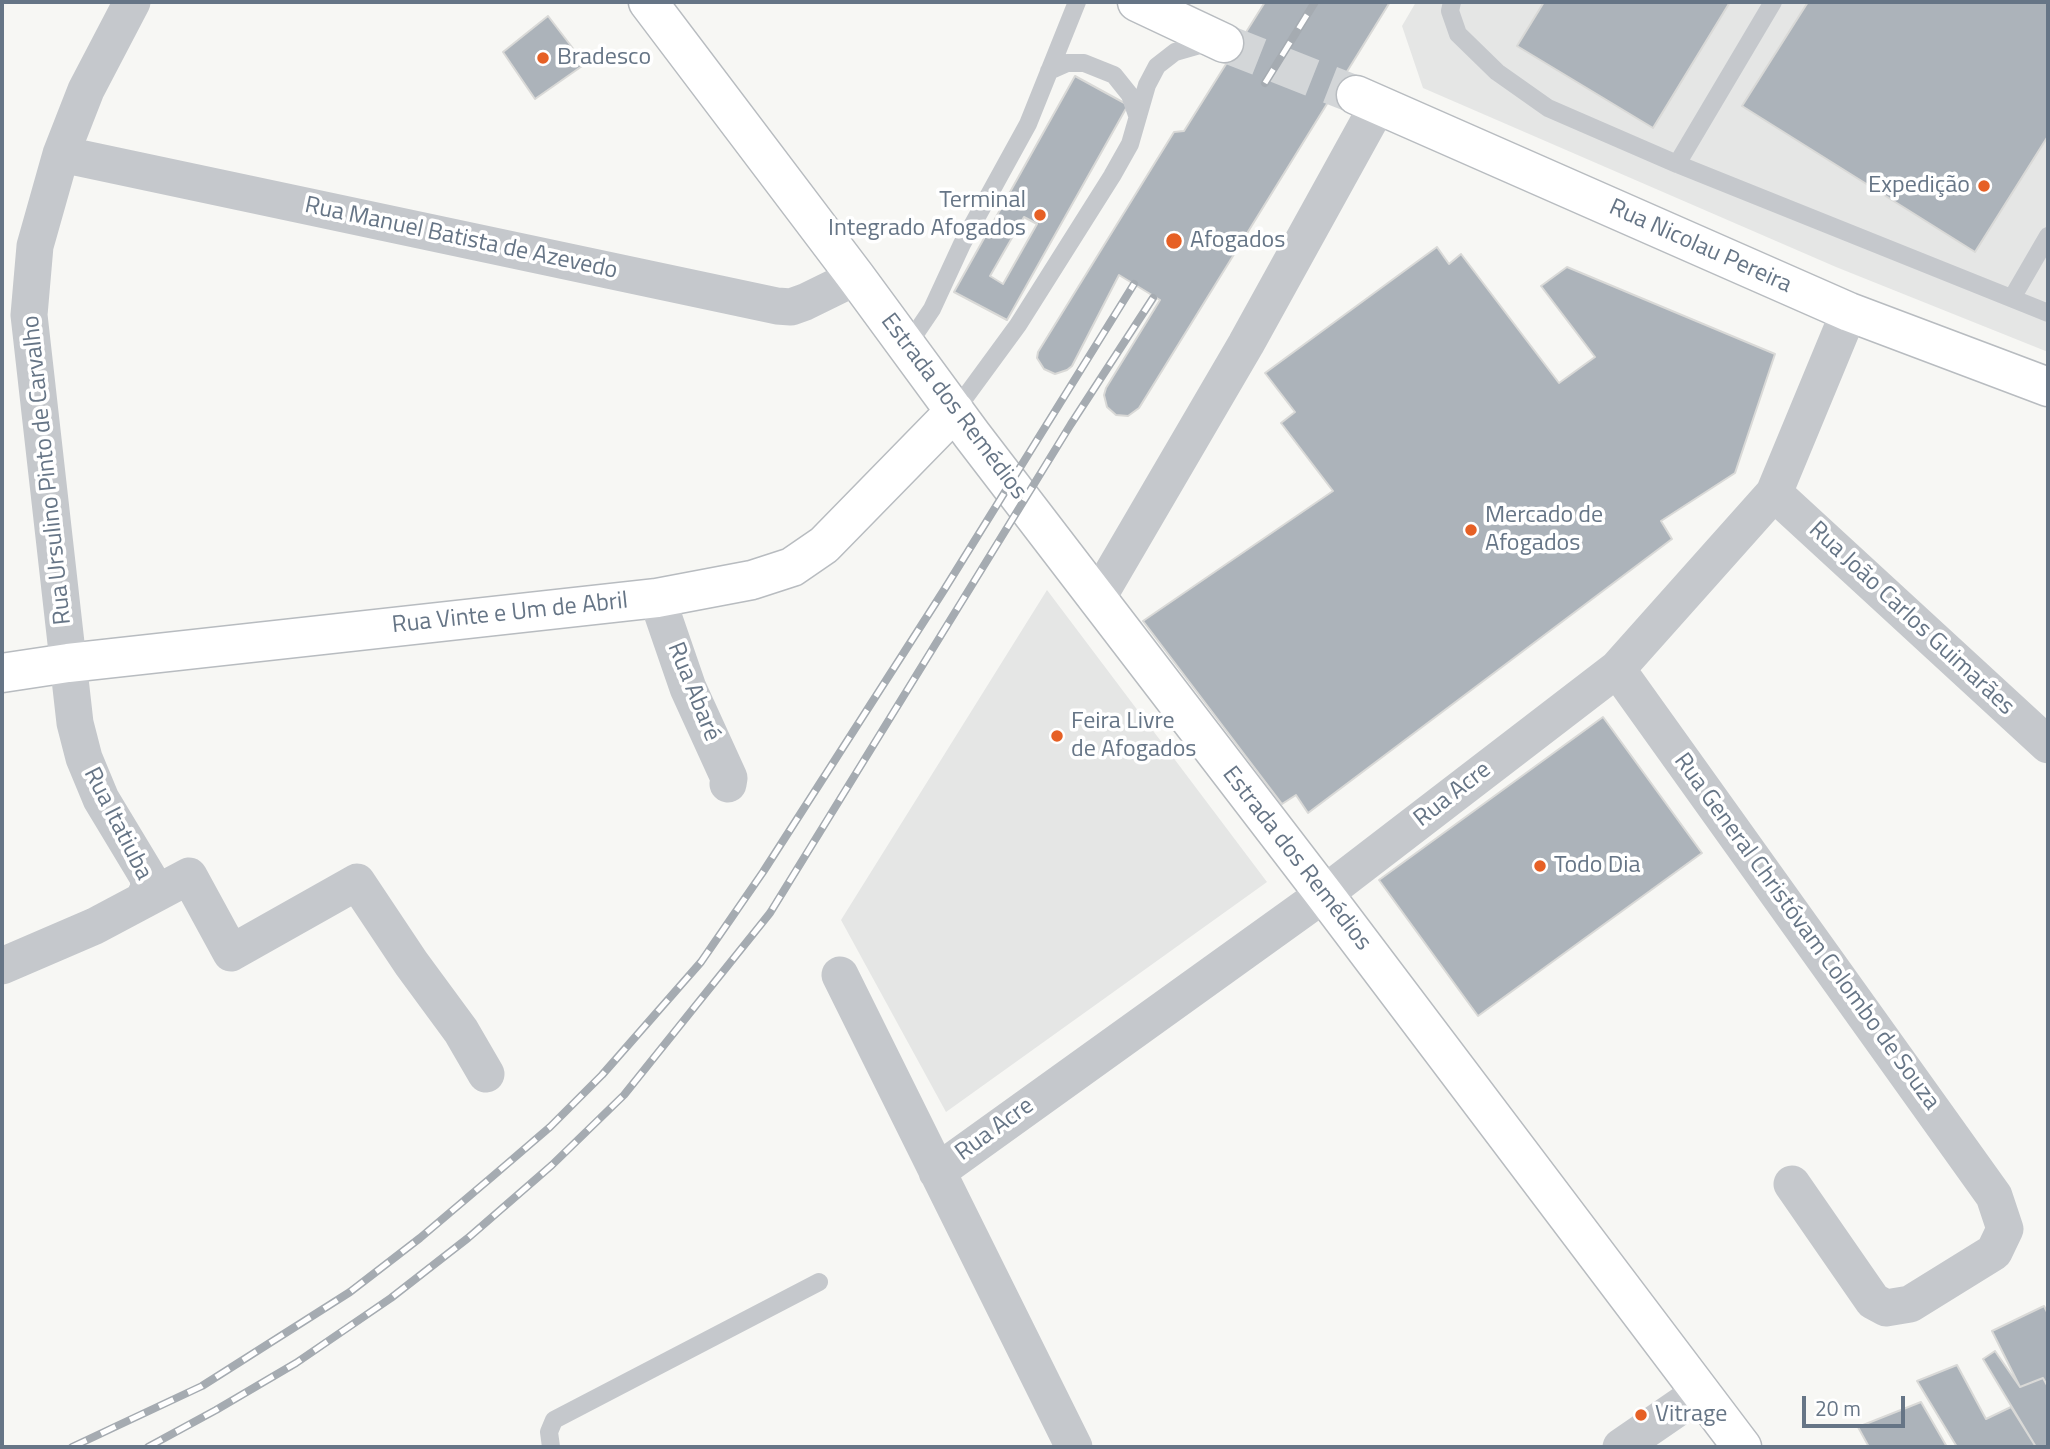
<!DOCTYPE html>
<meta charset="utf-8">
<style>
body{margin:0}
#map{position:relative;width:2050px;height:1449px;overflow:hidden;background:#f7f7f4;font-family:"Titillium Web",sans-serif}
canvas{display:block}
.frame{position:absolute;inset:0;border:4px solid #667586;pointer-events:none}
.scale{position:absolute;left:1802px;top:1396px;width:103px;height:32px;box-sizing:border-box;border:4px solid #667586;border-top:0;padding-left:9px;font-size:21px;line-height:24px;white-space:nowrap;color:#667586;-webkit-text-stroke:5px #fff;paint-order:stroke}
</style>
<div id="map">
<canvas width="2050" height="1449"></canvas>
<div class="frame"></div>
<div class="scale">20 m</div>
</div>
<script>
const ctx = document.querySelector('canvas').getContext('2d');
ctx.lineJoin = 'round';
function fill(path, color) { ctx.fillStyle = color; ctx.fill(path, 'evenodd'); }
const poly = rows => new Path2D(rows.map(r => 'M' + r).join(''));
function stroke(path, color, width, dash) { ctx.strokeStyle = color; ctx.lineWidth = width; ctx.lineCap = dash ? 'butt' : 'round'; ctx.setLineDash(dash || []); ctx.stroke(path); }
function drawText(font, color, halo, rows, align = 'center') {
  ctx.font = font + ' "Titillium Web",sans-serif'; ctx.lineWidth = 7; ctx.setLineDash([]); ctx.textBaseline = 'middle'; ctx.strokeStyle = halo; ctx.fillStyle = color; for (const [text, x, y, turn = 0] of rows) {
    ctx.save(); ctx.translate(x, y); ctx.rotate((+turn || 0) * Math.PI / 180); ctx.textAlign = isNaN(turn) ? turn : align; if (halo) ctx.strokeText(text, 0, 0); ctx.fillText(text, 0, 0); ctx.restore();
  }
}
fill(poly([
 [1416,2,2048,2,2048,352,1836,267,1423,88,1402,26],
 [1047,590,1267,882,946,1112,841,920]
]), '#e5e6e5');
const building = poly([
 [1265,2,1390,2,1139,408,1128,416,1116,415,1107,407,1104,395,1106,388,1160,300,1119,275,1072,366,1067,370,1055,374,1044,369,1037,358,1038,352,1174,132,1184,131,1265,2],
 [1544,2,1730,2,1653,128,1517,46,1544,2],
 [1808,2,2048,2,2048,136,1975,252,1742,106,1808,2],
 [548,16,585,64,535,99,503,52,548,16],
 [1075,76,1128,105,1007,320,954,292,1075,76],
 [1024,217,1037,224,1003,284,990,276,1024,217],
 [1437,247,1449,264,1461,254,1559,383,1595,357,1541,286,1567,267,1775,354,1735,473,1661,521,1672,539,1308,813,1296,795,1282,804,1143,621,1333,491,1281,423,1295,412,1265,373,1437,247],
 [1603,717,1702,853,1478,1016,1379,880,1603,717],
 [2044,1306,2048,1314,2048,1387,2043,1378,2020,1387,1992,1331,2044,1306],
 [1995,1351,2020,1387,2043,1378,2048,1387,2048,1447,2036,1447,1983,1359,1995,1351],
 [1957,1365,1986,1419,2011,1407,2036,1447,1957,1447,1917,1381,1957,1365],
 [1921,1402,1947,1447,1869,1447,1858,1427,1921,1402]
]);
fill(building, '#acb3ba');
stroke(building, '#d9d9d7', 2);
stroke(poly([
 [1224,43,1356,95]
]), '#d3d6d8', 38, [38, 19]);
const primary = poly([
 [648,2,856,277,972,435,1324,894,1742,1447],
 [1137,2,1224,43],
 [1356,95,1849,312,2048,387],
 [2,673,68,663,657,598,752,580,792,567,824,545,955,411]
]);
stroke(primary, '#b8bcc0', 41);
stroke(poly([
 [1452,2,1450,11,1458,34,1497,72,1548,108,1677,164,2048,313],
 [1049,71,1067,63,1084,63,1114,75,1130,95,1137,115],
 [1677,164,1773,2],
 [2012,298,2048,236],
 [907,346,932,309,962,244,1028,124,1077,2],
 [955,411,1018,325,1112,176,1130,144,1147,85,1157,66,1175,52,1210,42],
 [551,1447,549,1432,554,1420,819,1282]
]), '#c5c8cc', 18);
stroke(poly([
 [132,2,86,90,61,154,35,246,29,315,75,723,84,758,101,799,148,877,149,888,143,900],
 [61,154,777,306,791,307,805,302,856,277],
 [1774,493,2048,745],
 [657,598,688,688,729,778,728,784],
 [1097,599,1246,344,1378,105],
 [1617,669,1994,1196,2005,1229,1994,1252,1910,1304,1886,1308,1873,1301,1792,1184],
 [2,966,95,926,189,876,231,953,357,882,411,963,461,1031,486,1074],
 [840,975,1074,1447],
 [937,1172,1324,894,1617,669,1774,493,1849,312],
 [1621,1447,1701,1392]
]), '#c5c8cc', 37);
stroke(primary, '#fff', 38);
const rail = poly([
 [1265,83,1315,2],
 [72,1447,202,1386,350,1292,420,1238,493,1176,550,1127,602,1075,701,962,763,872,944,590,1134,284],
 [148,1447,216,1410,296,1363,391,1298,468,1238,552,1165,624,1095,770,913,1071,424,1153,298]
]);
stroke(rail, '#a5abb1', 8);
stroke(rail, '#fff', 5, [16]);
for (const [x, y, r, color] of [
 [543,58,7,"#e66025"],
 [1984,186,7,"#e66025"],
 [1040,215,7,"#e66025"],
 [1174,241,9,"#e66025"],
 [1471,530,7,"#e66025"],
 [1057,736,7,"#e66025"],
 [1540,866,7,"#e66025"],
 [1641,1415,7,"#e66025"]
]) { const dot = new Path2D(); dot.arc(x, y, r, 0, 2 * Math.PI); ctx.fillStyle = color; ctx.fill(dot); stroke(dot, '#fff', 2.5); }
drawText('24px', '#667586', '#fff', [
 ["Bradesco",557,58],
 ["Expedição",1970,186,"right"],
 ["Terminal",1026,201,"right"],
 ["Integrado Afogados",1026,229,"right"],
 ["Afogados",1190,241],
 ["Mercado de",1485,516],
 ["Afogados",1485,544],
 ["Feira Livre",1071,722],
 ["de Afogados",1071,750],
 ["Todo Dia",1554,866],
 ["Vitrage",1655,1415]
], 'left');
drawText('24px', '#667586', '#fff', [
 ["Rua Manuel Batista de Azevedo",461,239,12],
 ["Rua Nicolau Pereira",1700,247,24],
 ["Estrada dos Remédios",953,407,53],
 ["Rua Ursulino Pinto de Carvalho",48,470,-96],
 ["Rua Vinte e Um de Abril",510,614,-6],
 ["Rua João Carlos Guimarães",1911,619,43],
 ["Rua Abaré",693,692,68],
 ["Rua Acre",1453,795,-38],
 ["Rua Itatiuba",117,824,63],
 ["Estrada dos Remédios",1296,859,52],
 ["Rua General Christóvam Colombo de Souza",1806,932,54],
 ["Rua Acre",995,1130,-36]
]);
</script>
